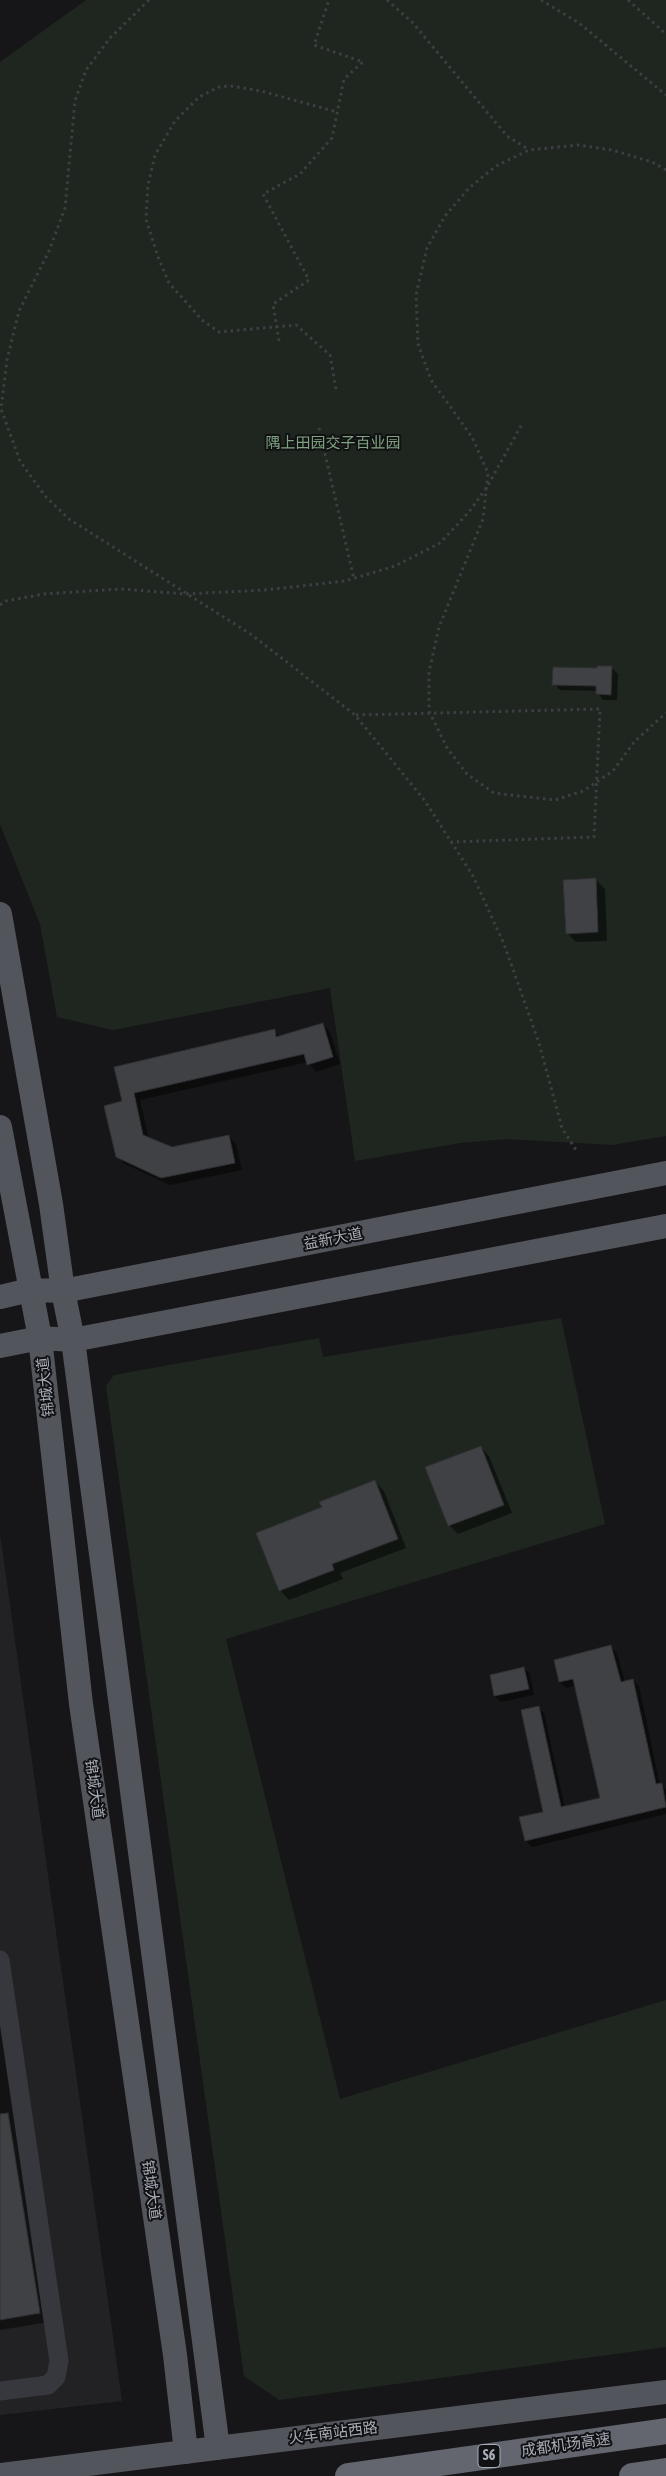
<!DOCTYPE html>
<meta charset="utf-8">
<style>
body{margin:0}
canvas{display:block;background:#161618}
</style>
<canvas width="666" height="2476"></canvas>
<script>
const ctx = document.querySelector('canvas').getContext('2d');
ctx.lineJoin = 'round';
function fill(path, color) { ctx.fillStyle = color; ctx.fill(path, 'evenodd'); }
const poly = rows => new Path2D(rows.map(r => 'M' + r).join(''));
function stroke(path, color, width, dash) { ctx.strokeStyle = color; ctx.lineWidth = width; ctx.lineCap = dash ? 'butt' : 'round'; ctx.setLineDash(dash || []); ctx.stroke(path); }
function drawText(font, color, halo, rows, align = 'center') {
  ctx.font = font + ' "Asap Condensed","Noto Sans SC",sans-serif'; ctx.lineWidth = 4; ctx.setLineDash([]); ctx.textBaseline = 'middle'; ctx.strokeStyle = halo; ctx.fillStyle = color; for (const [text, x, y, turn = 0] of rows) {
    ctx.save(); ctx.translate(x, y); ctx.rotate((+turn || 0) * Math.PI / 180); ctx.textAlign = isNaN(turn) ? turn : align; if (halo) ctx.strokeText(text, 0, 0); ctx.fillText(text, 0, 0); ctx.restore();
  }
}
fill(poly([
 [0,1534,122,2401,0,2415]
]), '#222225');
fill(poly([
 [86,0,666,0,666,1136,612,1145,508,1139,460,1143,355,1161,330,988,113,1030,57,1017,40,924,0,824,0,62],
 [561,1318,605,1524,226,1639,340,2099,666,2000,666,2347,279,2400,244,2376,106,1386,114,1375,319,1338,323,1357]
]), '#1e261f');
fill(poly([
 [612,668,618,674,617,700,603,700,597,691,560,690,554,684,598,669],
 [596,880,605,889,607,941,576,942,567,933],
 [323,1024,330,1032,340,1064,316,1072,308,1062,140,1100,149,1139,172,1148,229,1136,236,1144,242,1170,170,1185,125,1164,117,1156,124,1102,116,1068,274,1031,281,1037],
 [481,1447,489,1456,512,1513,458,1534,449,1525],
 [375,1482,384,1491,406,1548,340,1573,343,1579,289,1600,280,1590,323,1508],
 [611,1647,617,1653,625,1682,633,1680,639,1686,660,1785,666,1789,666,1814,532,1847,526,1841,545,1812,538,1707,544,1713,565,1808,602,1799,576,1685,566,1688,560,1682],
 [524,1668,530,1674,534,1695,501,1702,495,1696],
 [0,2022,49,2322,0,2330]
]), '#0007');
const building = poly([
 [597,666,612,666,611,695,596,694,596,686,552,685,553,667,597,668,597,666],
 [596,878,598,932,566,934,563,880,596,878],
 [323,1023,333,1057,307,1065,304,1054,134,1093,143,1135,172,1147,229,1135,235,1163,161,1178,116,1157,104,1106,122,1101,114,1067,275,1029,276,1037,323,1023],
 [481,1446,504,1505,448,1526,425,1467,481,1446],
 [375,1480,398,1539,332,1564,334,1570,279,1591,256,1533,322,1507,319,1502,375,1480],
 [611,1645,621,1682,633,1679,656,1784,662,1783,666,1807,525,1841,519,1817,543,1812,521,1710,539,1706,561,1807,600,1798,573,1679,559,1682,554,1660,611,1645],
 [524,1667,529,1689,494,1696,490,1675,524,1667],
 [8,2113,40,2313,0,2320,0,2114,8,2113]
]);
fill(building, '#404145');
stroke(building, '#303034', 1);
stroke(poly([
 [149,0,110,38,86,70,75,101,65,208,49,251,19,311,7,360,1,409,20,461,45,496,69,519,252,635,355,715,425,801,473,876,504,944,539,1043,562,1128,576,1150],
 [387,0,413,23,507,136,528,149],
 [541,0,579,23,666,95],
 [628,0,666,34],
 [666,170,652,162,612,150,578,145,529,150,496,166,469,188,445,216,427,248,416,295,418,344,431,380,472,437,488,473,483,519,439,627,429,672,429,711,447,748,467,774,494,793,555,800,583,791,613,771,635,741,666,713],
 [279,341,273,304,309,280,263,194,300,174,332,138,344,79,363,62,314,45,329,0],
 [336,389,330,355,296,325,219,332,202,320,169,283,158,257,146,219,148,185,155,155,175,121,199,97,219,87,231,86,261,91,337,112],
 [319,428,354,579],
 [0,605,6,601,44,594,120,589,186,594,265,590,345,581,395,566,440,543,469,512,487,487,522,424],
 [356,715,600,709,594,837,451,842]
]), '#3d3f44', 3, [2.5, 4]);
stroke(poly([
 [0,1960,59,2361,56,2377,48,2385,0,2391]
]), '#37383d', 19);
stroke(poly([
 [0,914,51,1204,63,1291,73,1340,218,2448],
 [0,1127,40,1338,81,1704,175,2355,186,2452],
 [0,1297,30,1290,63,1291,666,1173],
 [0,1346,40,1338,73,1340,666,1226],
 [0,2475,666,2392]
]), '#53555c', 24);
stroke(poly([
 [348,2476,666,2431],
 [632,2476,666,2471]
]), '#63666e', 26);
for (const [x, y, w] of [
 [489,2456,22]
]) { const box = new Path2D(); box.roundRect(x - w / 2, y - 11.5, w, 23, 4); ctx.fillStyle = '#111113'; ctx.fill(box); stroke(box, '#a8adb8', 1); }
drawText('bold 14px', '#a8adb8', null, [
 ["S6",489,2456]
]);
drawText('15px', '#7fa381', '#111113', [
 ["隅上田园交子百业园",333,443]
]);
drawText('15px', '#a8adb8', '#111113', [
 ["益新大道",333,1239,-11],
 ["锦城大道",46,1387,-96],
 ["锦城大道",94,1789,82],
 ["锦城大道",151,2190,82],
 ["火车南站西路",333,2433,-7],
 ["成都机场高速",566,2445,-8]
]);
</script>
